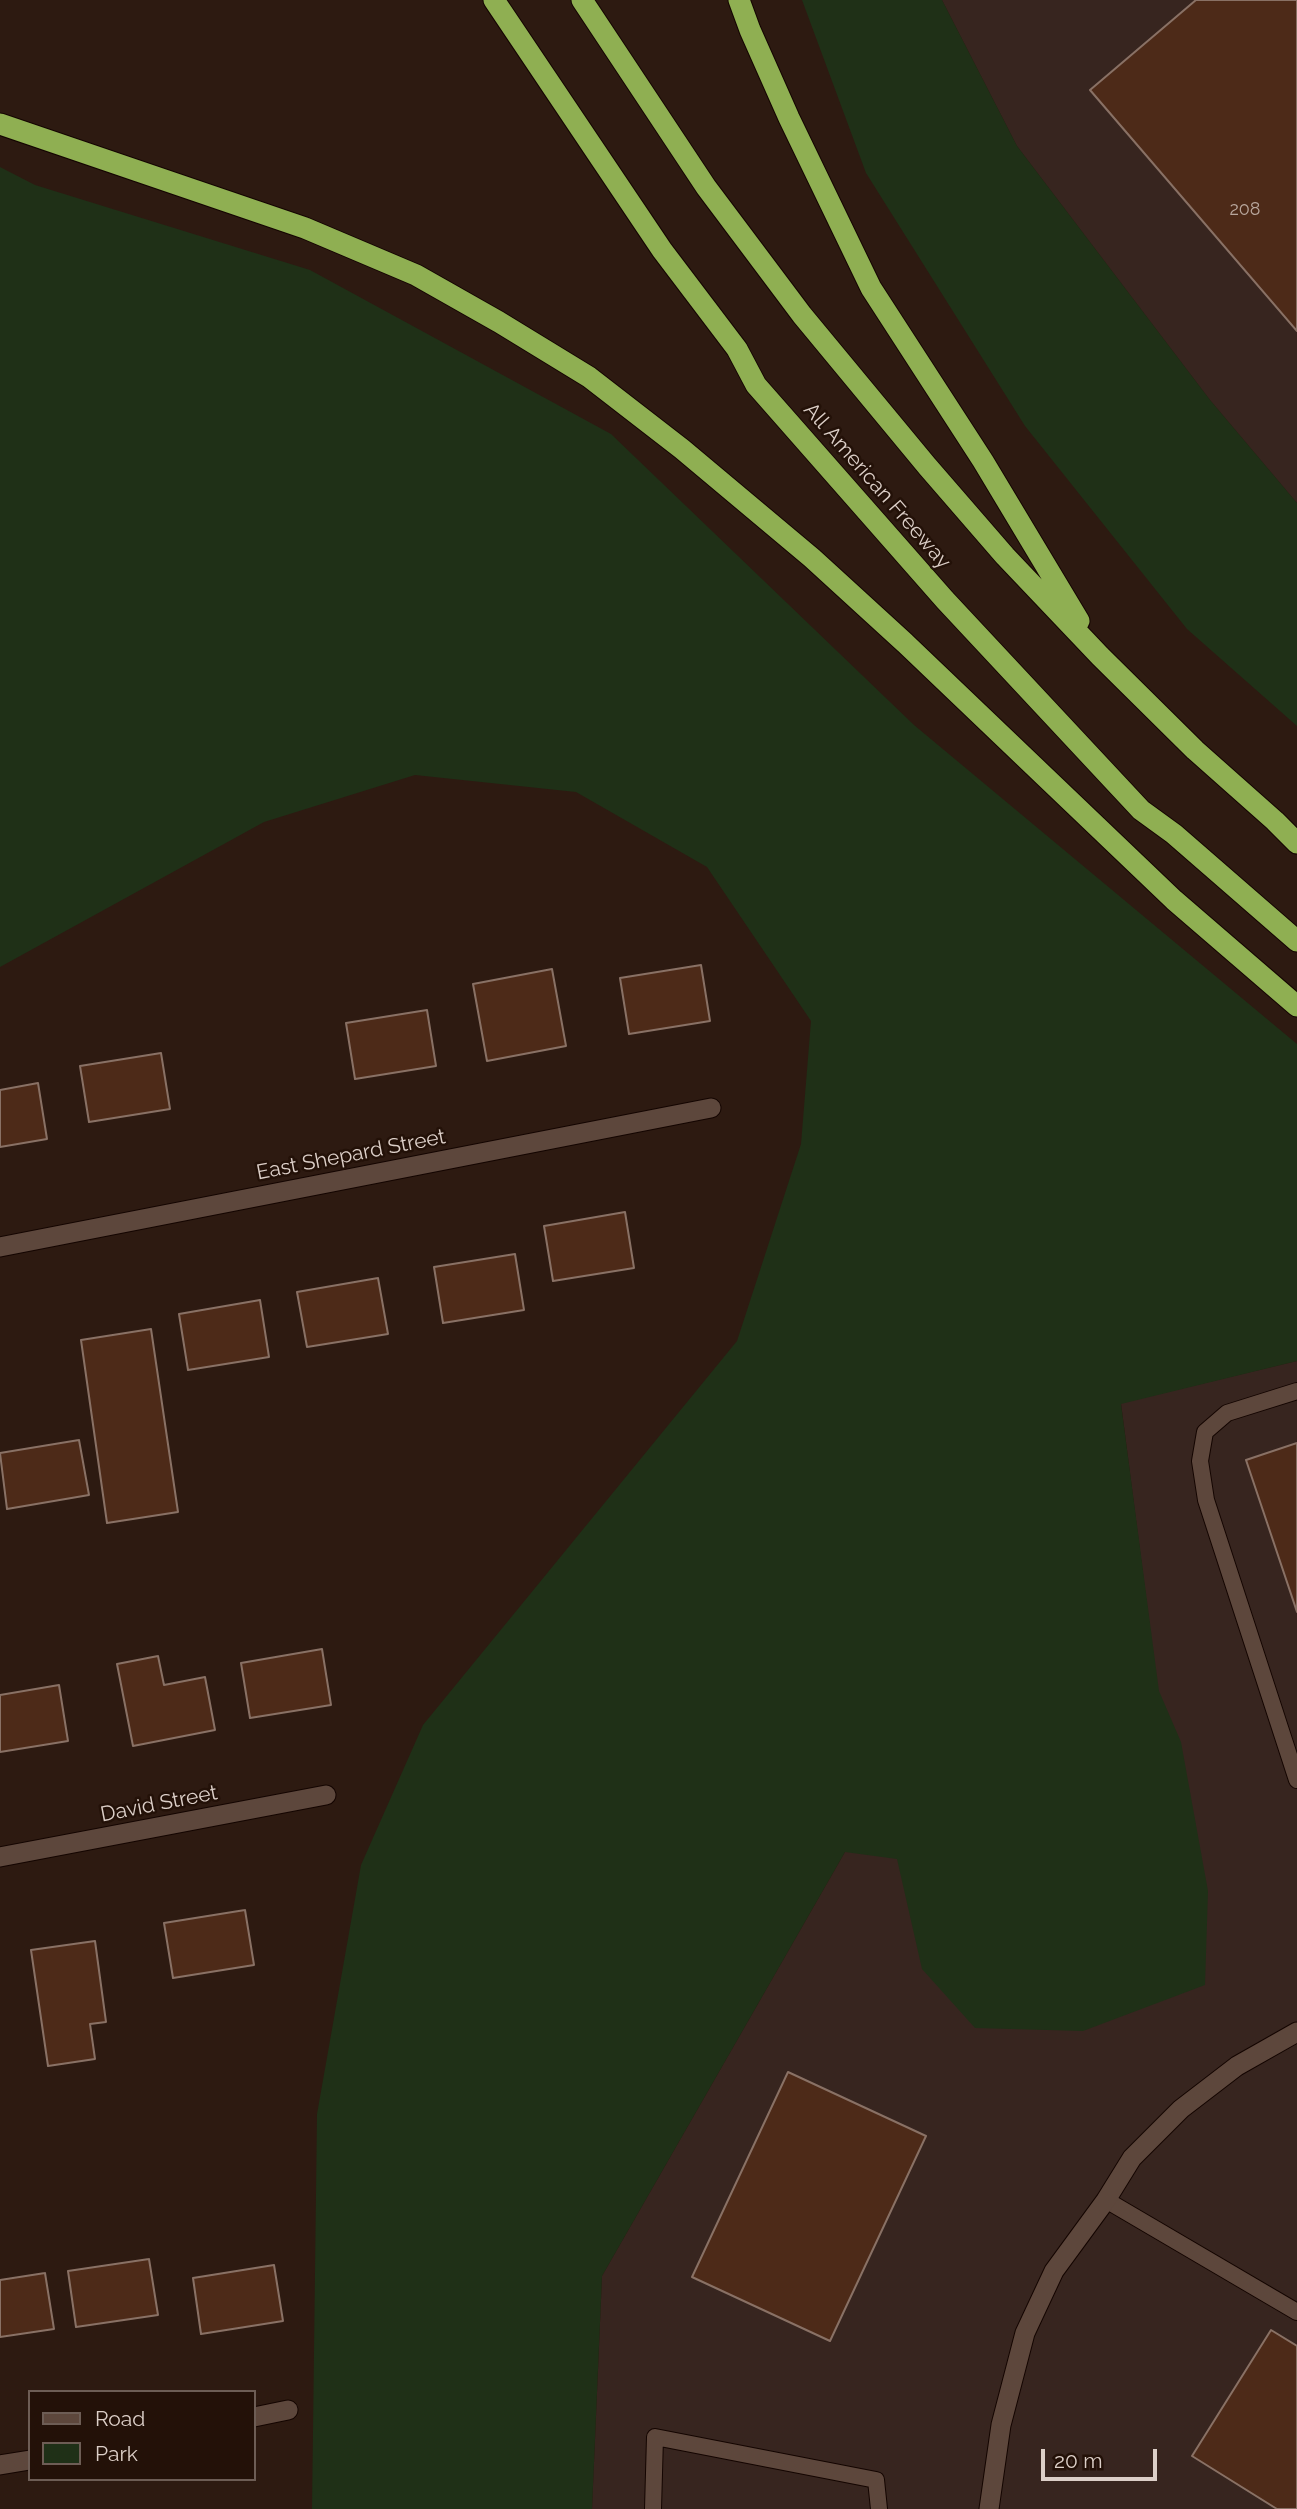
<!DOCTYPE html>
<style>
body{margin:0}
#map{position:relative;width:1297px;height:2509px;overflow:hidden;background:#2d1a11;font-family:Raleway,sans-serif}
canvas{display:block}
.legend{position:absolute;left:28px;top:2390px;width:228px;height:91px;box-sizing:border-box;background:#231108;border:2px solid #6d5d55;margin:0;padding:9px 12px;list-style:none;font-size:21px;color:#dccfc8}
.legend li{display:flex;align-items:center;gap:14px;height:35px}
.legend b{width:35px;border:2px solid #6d5d55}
.scale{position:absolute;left:1041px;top:2449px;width:116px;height:32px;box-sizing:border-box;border:4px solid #dccfc8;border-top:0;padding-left:9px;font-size:21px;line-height:24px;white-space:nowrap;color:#dccfc8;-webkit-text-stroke:5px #231108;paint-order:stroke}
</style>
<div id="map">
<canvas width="1297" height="2509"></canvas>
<ul class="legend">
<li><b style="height:9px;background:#5d473c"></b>Road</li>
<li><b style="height:19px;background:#1f3017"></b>Park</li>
</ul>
<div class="scale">20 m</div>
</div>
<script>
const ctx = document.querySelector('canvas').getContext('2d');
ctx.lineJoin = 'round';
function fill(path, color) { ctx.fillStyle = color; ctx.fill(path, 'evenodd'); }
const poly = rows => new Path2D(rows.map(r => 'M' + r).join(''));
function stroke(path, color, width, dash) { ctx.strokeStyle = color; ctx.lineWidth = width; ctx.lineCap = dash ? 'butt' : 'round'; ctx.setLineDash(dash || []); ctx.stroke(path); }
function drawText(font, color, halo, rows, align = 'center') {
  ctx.font = font + ' Raleway,sans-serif'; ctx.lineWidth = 5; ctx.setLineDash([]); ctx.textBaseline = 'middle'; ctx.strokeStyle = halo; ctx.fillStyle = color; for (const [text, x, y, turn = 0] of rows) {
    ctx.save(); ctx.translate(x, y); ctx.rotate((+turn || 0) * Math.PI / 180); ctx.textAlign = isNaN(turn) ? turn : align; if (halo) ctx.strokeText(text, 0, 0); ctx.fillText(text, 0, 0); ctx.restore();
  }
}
fill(poly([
 [942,0,1297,0,1297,503,1210,400,1017,146],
 [1297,1361,1297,2509,592,2509,602,2276,845,1852,1158,1691,1121,1403]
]), '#37251f');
fill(poly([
 [802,0,942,0,1017,146,1210,400,1297,503,1297,726,1187,629,1025,426,866,173],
 [0,167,35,185,310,270,611,434,914,725,1297,1044,1297,1361,1121,1404,1159,1691,1181,1742,1208,1891,1205,1985,1083,2031,975,2028,922,1969,897,1859,845,1852,602,2276,592,2509,312,2509,317,2114,361,1865,423,1725,737,1341,801,1144,811,1021,707,867,576,792,415,775,264,822,0,967]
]), '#1f3017');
const building = poly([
 [1196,0,1297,0,1297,331,1090,90,1196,0],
 [701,965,710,1021,629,1034,620,978,701,965],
 [552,969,566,1046,487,1061,473,984,552,969],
 [427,1010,436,1066,355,1079,346,1023,427,1010],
 [161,1053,170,1109,89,1122,80,1066,161,1053],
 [38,1083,47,1139,0,1147,0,1090,38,1083],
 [625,1212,634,1268,553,1281,544,1226,625,1212],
 [515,1254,524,1310,443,1323,434,1267,515,1254],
 [378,1278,388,1334,307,1347,297,1292,378,1278],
 [260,1300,269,1357,188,1370,179,1314,260,1300],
 [151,1329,178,1512,107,1523,81,1340,151,1329],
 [79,1440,89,1495,7,1509,0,1453,79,1440],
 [1297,1443,1297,1612,1246,1460,1297,1443],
 [322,1649,331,1705,250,1718,241,1663,322,1649],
 [158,1656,164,1685,205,1677,215,1730,133,1746,117,1664,158,1656],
 [59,1685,68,1741,0,1752,0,1695,59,1685],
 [245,1910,254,1965,173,1978,164,1923,245,1910],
 [95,1941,106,2022,90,2024,95,2059,48,2066,31,1950,95,1941],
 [788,2072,926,2136,830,2341,692,2277,788,2072],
 [149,2259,158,2315,76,2327,68,2271,149,2259],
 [274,2265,283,2321,201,2334,193,2278,274,2265],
 [45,2273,54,2329,0,2337,0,2280,45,2273],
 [1271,2330,1297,2346,1297,2509,1277,2509,1192,2456,1271,2330]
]);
fill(building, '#4d2a18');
stroke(building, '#897165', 2);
const service = poly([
 [1297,1391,1227,1413,1205,1432,1200,1461,1206,1500,1297,1780],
 [1106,2200,1297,2312],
 [653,2509,655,2437,876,2480,879,2509]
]);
const minor = poly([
 [0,1247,711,1108],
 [0,1857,326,1795],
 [254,2417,288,2410],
 [0,2465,30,2460],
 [989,2509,1001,2425,1025,2333,1054,2271,1106,2200,1132,2158,1181,2109,1237,2066,1297,2032]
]);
const motorway = poly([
 [494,0,662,250,737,349,756,385,945,600,1141,810,1174,834,1297,941],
 [582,0,706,187,802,315,927,466,1005,556,1100,656,1195,750,1275,821,1297,843],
 [739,0,750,30,789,118,871,288,983,461,1079,621],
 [0,124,305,228,416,275,499,322,589,377,682,449,812,558,905,643,1174,900,1297,1006]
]);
stroke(service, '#140501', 18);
stroke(minor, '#140501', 21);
stroke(motorway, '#140501', 23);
stroke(service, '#5d473c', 16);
stroke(minor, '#5d473c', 19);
stroke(motorway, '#8faf52', 21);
drawText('18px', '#b8a69c', null, [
 ["208",1245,210]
]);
drawText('21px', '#dccfc8', '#231108', [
 ["All American Freeway",877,486,49],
 ["East Shepard Street",351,1155,-11],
 ["David Street",159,1804,-11]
]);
</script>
